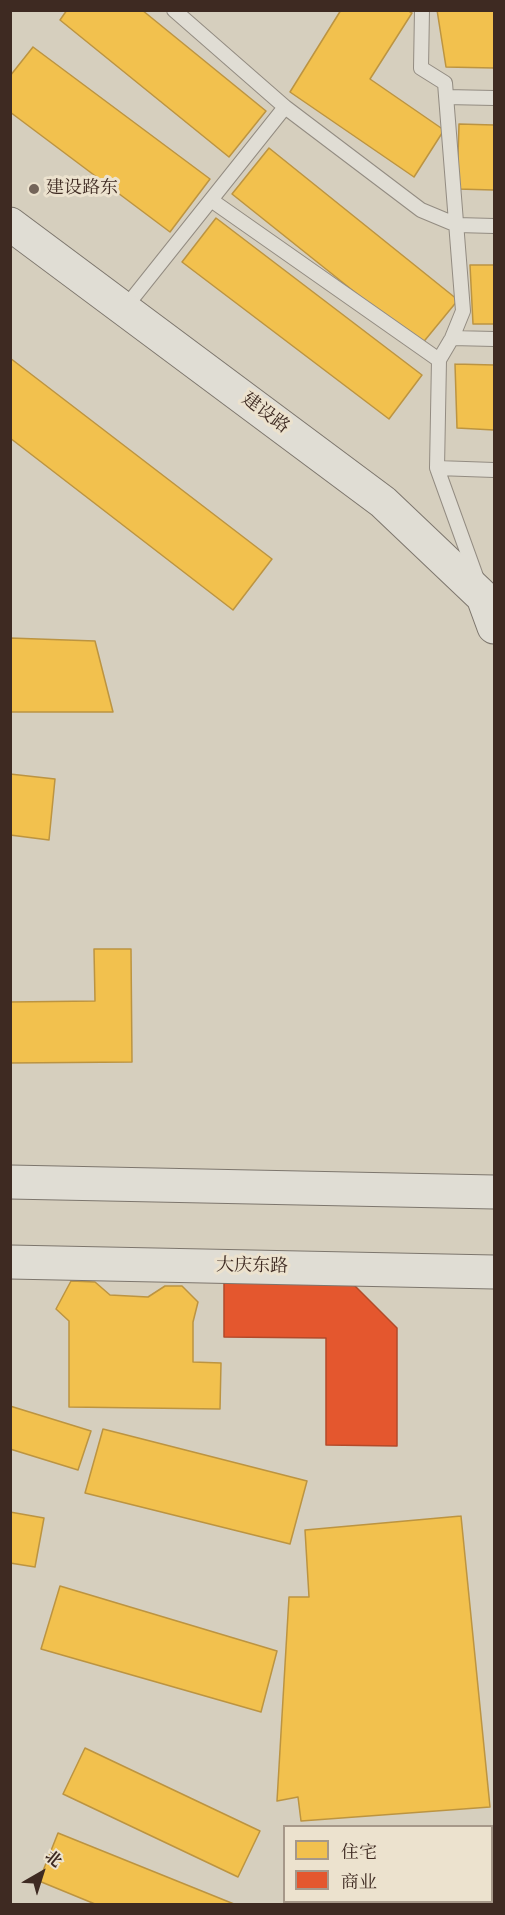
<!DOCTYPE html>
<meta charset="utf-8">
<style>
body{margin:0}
#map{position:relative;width:505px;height:1915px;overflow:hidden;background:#d6cfbe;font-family:"IM FELL Double Pica","Noto Serif SC",serif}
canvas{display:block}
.frame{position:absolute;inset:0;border:12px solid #3e2a22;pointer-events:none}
.legend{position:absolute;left:283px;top:1825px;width:210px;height:78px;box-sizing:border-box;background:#ece2ce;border:2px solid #a69889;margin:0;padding:8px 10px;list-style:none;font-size:18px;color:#3e2a22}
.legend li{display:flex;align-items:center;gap:12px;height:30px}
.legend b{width:30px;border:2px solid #a69889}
.north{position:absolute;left:12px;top:1843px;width:60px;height:60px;-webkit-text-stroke:4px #ece2ce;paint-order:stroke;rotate:39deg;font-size:16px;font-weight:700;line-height:24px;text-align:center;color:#3e2a22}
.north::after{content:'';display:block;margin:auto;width:21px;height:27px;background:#3e2a22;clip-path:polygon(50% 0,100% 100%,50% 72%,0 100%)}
</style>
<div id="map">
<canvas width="505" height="1915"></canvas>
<div class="frame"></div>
<ul class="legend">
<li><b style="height:16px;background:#f2c14e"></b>住宅</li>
<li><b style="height:16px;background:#e4572e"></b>商业</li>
</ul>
<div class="north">北</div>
</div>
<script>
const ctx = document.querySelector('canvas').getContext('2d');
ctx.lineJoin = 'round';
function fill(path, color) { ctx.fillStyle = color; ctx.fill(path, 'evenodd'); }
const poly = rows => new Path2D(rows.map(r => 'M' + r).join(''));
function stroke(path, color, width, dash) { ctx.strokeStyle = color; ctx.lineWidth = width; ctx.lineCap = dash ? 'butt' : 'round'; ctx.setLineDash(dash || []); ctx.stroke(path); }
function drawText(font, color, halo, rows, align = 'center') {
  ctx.font = font + ' "IM FELL Double Pica","Noto Serif SC",serif'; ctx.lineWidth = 6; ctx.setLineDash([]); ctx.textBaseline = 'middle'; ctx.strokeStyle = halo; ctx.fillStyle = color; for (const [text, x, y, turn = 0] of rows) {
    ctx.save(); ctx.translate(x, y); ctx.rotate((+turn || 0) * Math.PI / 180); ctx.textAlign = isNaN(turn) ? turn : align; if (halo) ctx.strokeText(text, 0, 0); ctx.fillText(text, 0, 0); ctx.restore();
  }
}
const homes = poly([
 [67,10,142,10,266,111,229,157,60,20,67,10],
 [341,10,407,10,412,13,370,79,444,130,414,177,290,92,341,10],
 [437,10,494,10,494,68,446,67,437,10],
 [33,47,210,179,170,232,10,112,10,76,33,47],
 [459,124,494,125,494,190,457,189,459,124],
 [269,148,458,300,421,345,232,194,269,148],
 [216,218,422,375,389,419,182,262,216,218],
 [470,265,494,265,494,324,473,324,470,265],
 [10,358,272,559,233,610,10,438,10,358],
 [455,364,494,365,494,430,457,428,455,364],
 [10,638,95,641,113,712,10,712,10,638],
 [10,774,55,779,49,840,10,835,10,774],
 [94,949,131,949,132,1062,10,1063,10,1002,95,1001,94,949],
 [71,1281,95,1282,110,1295,148,1297,165,1286,182,1286,198,1302,193,1322,193,1362,221,1363,220,1409,69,1407,69,1321,56,1309,71,1281],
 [10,1406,91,1431,78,1470,10,1449,10,1406],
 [103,1429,307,1481,290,1544,85,1493,103,1429],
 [10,1512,44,1518,35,1567,10,1563,10,1512],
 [461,1516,490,1807,301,1821,298,1797,277,1801,289,1597,309,1597,305,1530,461,1516],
 [60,1586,277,1651,261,1712,41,1649,60,1586],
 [85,1748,260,1831,238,1877,63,1794,85,1748],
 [58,1833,234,1904,95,1904,39,1881,58,1833],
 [494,1848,494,1904,420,1904,420,1902,492,1902,492,1849,494,1848],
 [287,1902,328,1902,328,1904,287,1904,287,1902]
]);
fill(homes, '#f2c14e');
stroke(homes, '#bc9441', 1.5);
const shops = poly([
 [224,1279,349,1280,397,1328,397,1446,326,1445,326,1338,224,1337,224,1279]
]);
fill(shops, '#e4572e');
stroke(shops, '#b24a2a', 1.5);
const lane = poly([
 [422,10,421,68,445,83,463,311,452,338,439,360,437,468,477,579],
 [446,97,494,98],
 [285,107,421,210,457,225,494,226],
 [211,200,439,360],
 [124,309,285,107,174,10],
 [452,338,494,339],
 [437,468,494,470]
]);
const secondary = poly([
 [10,224,383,502,483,597,494,627],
 [10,1182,494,1192],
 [10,1262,494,1272]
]);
stroke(lane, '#938c82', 16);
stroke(secondary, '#7d766d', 35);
stroke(lane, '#e0ddd4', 14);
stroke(secondary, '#e0ddd4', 33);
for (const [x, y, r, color] of [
 [34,189,6,"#736459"]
]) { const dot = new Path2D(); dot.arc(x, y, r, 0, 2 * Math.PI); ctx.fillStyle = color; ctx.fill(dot); stroke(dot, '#ece2ce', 2); }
drawText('18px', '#3e2a22', '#ece2ce', [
 ["建设路东",46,189]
], 'left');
drawText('18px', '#3e2a22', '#ece2ce', [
 ["建设路",265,414,37],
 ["大庆东路",252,1267,1]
]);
</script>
